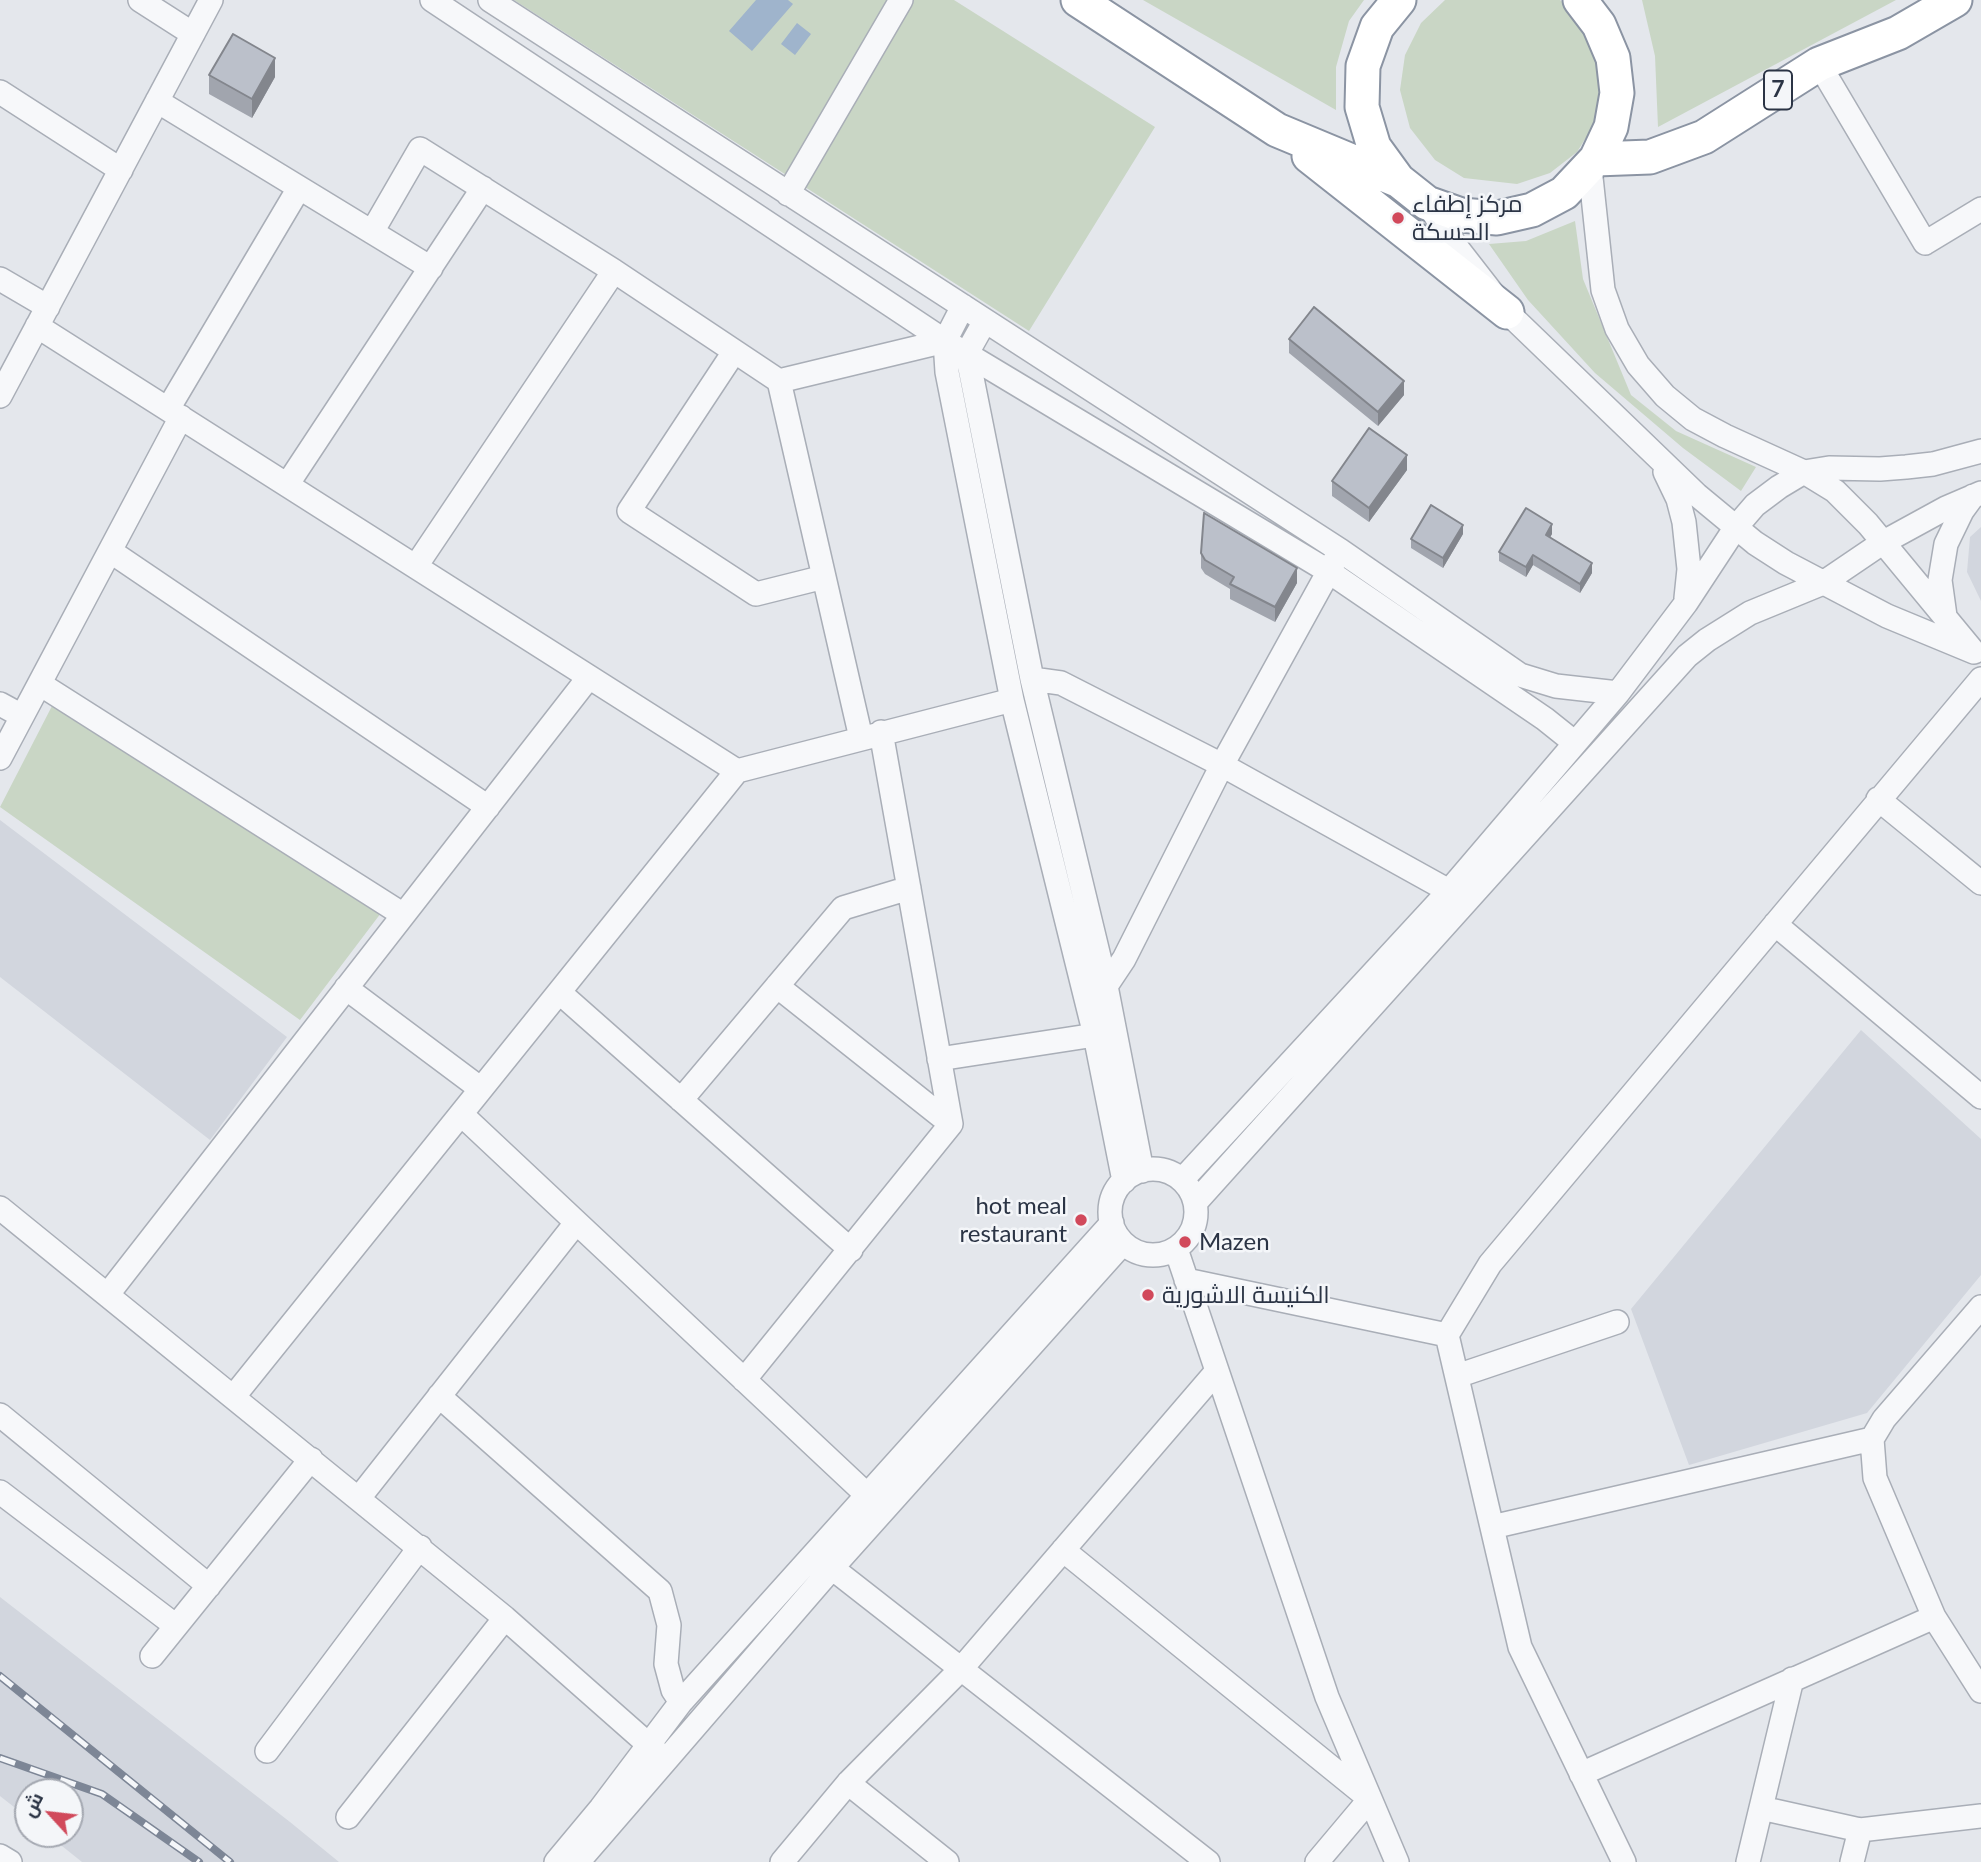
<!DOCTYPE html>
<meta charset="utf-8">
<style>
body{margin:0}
#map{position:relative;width:1981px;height:1862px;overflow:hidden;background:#e4e7ec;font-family:Lato,Cairo,sans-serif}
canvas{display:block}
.north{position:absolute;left:14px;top:1778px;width:70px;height:70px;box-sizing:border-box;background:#f4f6f9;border:2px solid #a4a8b1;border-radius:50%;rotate:297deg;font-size:19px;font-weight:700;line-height:28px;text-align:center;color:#2b3445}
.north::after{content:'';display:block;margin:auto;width:24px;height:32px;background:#d1495b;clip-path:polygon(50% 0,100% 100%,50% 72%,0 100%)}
</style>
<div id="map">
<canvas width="1981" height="1862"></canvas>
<div class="north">ش</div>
</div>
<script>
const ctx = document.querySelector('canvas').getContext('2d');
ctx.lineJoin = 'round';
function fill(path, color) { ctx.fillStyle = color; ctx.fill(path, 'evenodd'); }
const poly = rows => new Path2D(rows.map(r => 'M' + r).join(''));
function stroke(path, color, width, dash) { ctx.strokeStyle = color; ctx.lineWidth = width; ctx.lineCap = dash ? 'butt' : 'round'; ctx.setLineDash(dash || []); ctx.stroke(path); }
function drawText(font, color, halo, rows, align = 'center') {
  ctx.font = font + ' Lato,Cairo,sans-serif'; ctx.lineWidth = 5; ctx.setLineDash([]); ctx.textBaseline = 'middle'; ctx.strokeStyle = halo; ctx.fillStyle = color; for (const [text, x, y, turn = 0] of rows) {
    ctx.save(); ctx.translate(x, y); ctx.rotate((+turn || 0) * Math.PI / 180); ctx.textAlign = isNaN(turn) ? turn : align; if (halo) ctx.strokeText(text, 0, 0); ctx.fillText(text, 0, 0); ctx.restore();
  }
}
fill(poly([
 [1981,527,1981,601,1967,572,1970,537],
 [0,820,287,1037,210,1140,0,977],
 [1861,1030,1981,1139,1981,1275,1867,1413,1689,1465,1631,1309],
 [0,1597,290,1822,339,1862,82,1862,47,1834,70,1834,70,1792,28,1792,28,1818,0,1796]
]), '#d2d6de');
fill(poly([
 [514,0,954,0,1155,127,1029,331],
 [1143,0,1364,0,1349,21,1336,67,1336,110],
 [1445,0,1560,0,1575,13,1595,43,1603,77,1595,123,1577,152,1550,173,1517,184,1464,178,1435,160,1410,128,1400,90,1405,55,1421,23],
 [1642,0,1896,0,1658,127,1655,56],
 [1575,221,1583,279,1631,395,1676,431,1756,467,1741,491,1683,448,1595,373,1528,300,1489,244,1526,241],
 [52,706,381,913,300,1020,0,807]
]), '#c9d6c5');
fill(poly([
 [756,0,788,0,793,4,752,51,729,31],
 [797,23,811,34,795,55,781,44]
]), '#9fb4cc');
const minor = poly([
 [140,0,193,34],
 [432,0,945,341,1328,571,1545,719,1575,743],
 [490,0,1341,551,1520,675,1556,686,1618,693],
 [1819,64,1925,243,1981,209],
 [0,92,121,170],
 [157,101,431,268],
 [1590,168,1603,290,1617,329,1638,365,1665,396,1693,419,1725,436,1804,472,1835,491,1868,524,1973,651],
 [788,194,901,0],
 [1427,203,1458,249,1507,312,1697,495,1755,543,1786,563,1887,616,1974,652],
 [372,232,420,149,614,271,779,381,945,341],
 [0,279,48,307],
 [963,306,945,341,947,372,1012,700,1095,1035,1124,1181],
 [985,321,967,353,1032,679,1106,986,1142,1171],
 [37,326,737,771],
 [734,352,629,511,756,594,824,577],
 [779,381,861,738],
 [0,396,211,0],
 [168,409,299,188],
 [1665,472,1678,499,1684,522,1689,569,1686,598],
 [287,485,483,188],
 [110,551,488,807],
 [416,566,614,271],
 [1945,616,1940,580,1946,544,1962,511,1973,496],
 [1032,679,1061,683,1222,765,1449,891],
 [40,684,402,914],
 [0,704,22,716],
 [0,758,181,417],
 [1878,799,1981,883],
 [1775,924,1981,1097],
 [777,986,951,1124],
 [1106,986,1124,959,1222,765,1335,560],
 [346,988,481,1089],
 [559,992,851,1250],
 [939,1059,1095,1035],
 [681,1100,843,908,909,888],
 [461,1114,866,1494],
 '1110 1212a43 43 0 1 1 86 0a43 43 0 1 1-86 0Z',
 [1182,1180,1449,891,1618,693,1686,603,1736,527,1755,505,1779,487,1804,472,1829,468,1880,469,1906,467,1933,464,1981,451],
 [1195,1203,1687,656,1707,640,1750,613,1823,583,1882,543,1946,508,1981,493],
 [0,1208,505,1618,666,1760],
 [1176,1249,1327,1697,1397,1862],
 [1186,1280,1447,1335,1520,1647,1624,1862],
 [108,1294,589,677],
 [1981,1307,1884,1419,1872,1439,1875,1478,1934,1617,1981,1691],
 [1447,1335,1490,1264,1981,679],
 [1457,1376,1617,1322],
 [744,1380,951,1124,881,732],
 [234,1396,737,771,1012,700],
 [439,1396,660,1591,669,1625,666,1664,673,1690,681,1702],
 [0,1415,209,1586],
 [0,1492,176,1626],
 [359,1498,576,1223],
 [1492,1527,1872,1439],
 [1063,1550,1370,1799,1317,1862],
 [832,1568,1208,1862],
 [152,1656,311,1459],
 [267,1751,420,1547],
 [1581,1774,1934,1617],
 [848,1783,947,1862],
 [1761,1808,1860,1830,1981,1816],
 [348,1817,505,1618],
 [0,1856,10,1862],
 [556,1862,601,1808,681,1702,1112,1223],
 [578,1862,832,1568,1123,1243],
 [782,1862,848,1783,961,1669,1217,1371],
 [1748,1862,1792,1679],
 [1852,1862,1860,1830]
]);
const highway = poly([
 [1078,0,1277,130,1397,180],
 [1399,0,1377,27,1363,66,1362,107,1374,147,1398,180,1427,203,1461,215,1497,218,1532,210,1564,193,1596,159,1611,127,1617,93,1613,58,1599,25,1580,0],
 [1309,156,1507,312],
 [1596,159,1650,157,1704,137,1819,64,1898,33,1955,0]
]);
stroke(minor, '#a9aeb7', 26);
stroke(highway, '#8b94a3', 37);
stroke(minor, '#f7f8fa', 23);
stroke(highway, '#fff', 33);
const rail = poly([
 [0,1676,230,1862],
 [0,1758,102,1794,199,1862]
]);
stroke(rail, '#7d8696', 8);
stroke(rail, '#f4f6f9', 5, [16]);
fill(poly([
 [209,75,275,77,252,118,209,94],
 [1289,339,1404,395,1378,426,1289,353],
 [1407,470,1369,522,1332,496,1332,481],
 [1463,534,1443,568,1411,548,1411,539],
 [1552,534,1550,537,1592,573,1580,593,1533,565,1526,577,1499,561,1499,552],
 [1201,553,1297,583,1275,622,1230,599,1230,589,1205,574,1201,568]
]), '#a1a5ae');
fill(poly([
 [275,58,275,77,252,118,252,99],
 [1404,381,1404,395,1378,426,1378,412],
 [1407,455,1407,470,1369,522,1369,508],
 [1552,524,1552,534,1546,545,1546,535],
 [1463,525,1463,534,1443,568,1443,558],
 [1533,555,1533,565,1526,577,1526,567],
 [1592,563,1592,573,1580,593,1580,584],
 [1297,568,1297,583,1275,622,1275,607]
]), '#83868d');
const building = poly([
 [233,34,275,58,252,99,209,75,233,34],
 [1314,307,1404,381,1378,412,1289,339,1314,307],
 [1369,428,1407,455,1369,508,1332,481,1369,428],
 [1431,505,1463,525,1443,558,1411,539,1431,505],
 [1526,508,1552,524,1546,535,1592,563,1580,584,1533,555,1526,567,1499,552,1526,508],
 [1204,513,1297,568,1275,607,1230,584,1234,577,1205,560,1201,553,1204,513]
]);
fill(building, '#bbc0ca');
stroke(building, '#83868d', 2);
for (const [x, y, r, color] of [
 [1398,218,7,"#d1495b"],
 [1081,1220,7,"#d1495b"],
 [1185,1242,7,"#d1495b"],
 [1148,1295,7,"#d1495b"]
]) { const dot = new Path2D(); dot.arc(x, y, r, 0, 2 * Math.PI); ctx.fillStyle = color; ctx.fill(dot); stroke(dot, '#f4f6f9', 2.5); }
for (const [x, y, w] of [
 [1778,90,28]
]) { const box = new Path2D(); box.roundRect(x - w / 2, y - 19.5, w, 39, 5); ctx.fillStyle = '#f4f6f9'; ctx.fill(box); stroke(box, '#2b3445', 2); }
drawText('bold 23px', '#2b3445', null, [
 ["7",1778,90]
]);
drawText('24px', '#2b3445', '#f4f6f9', [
 ["مركز إطفاء",1412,204],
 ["الحسكة",1412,232],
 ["hot meal",1067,1206,"right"],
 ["restaurant",1067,1234,"right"],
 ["Mazen",1199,1242],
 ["الكنيسة الاشورية",1162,1295]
], 'left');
</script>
